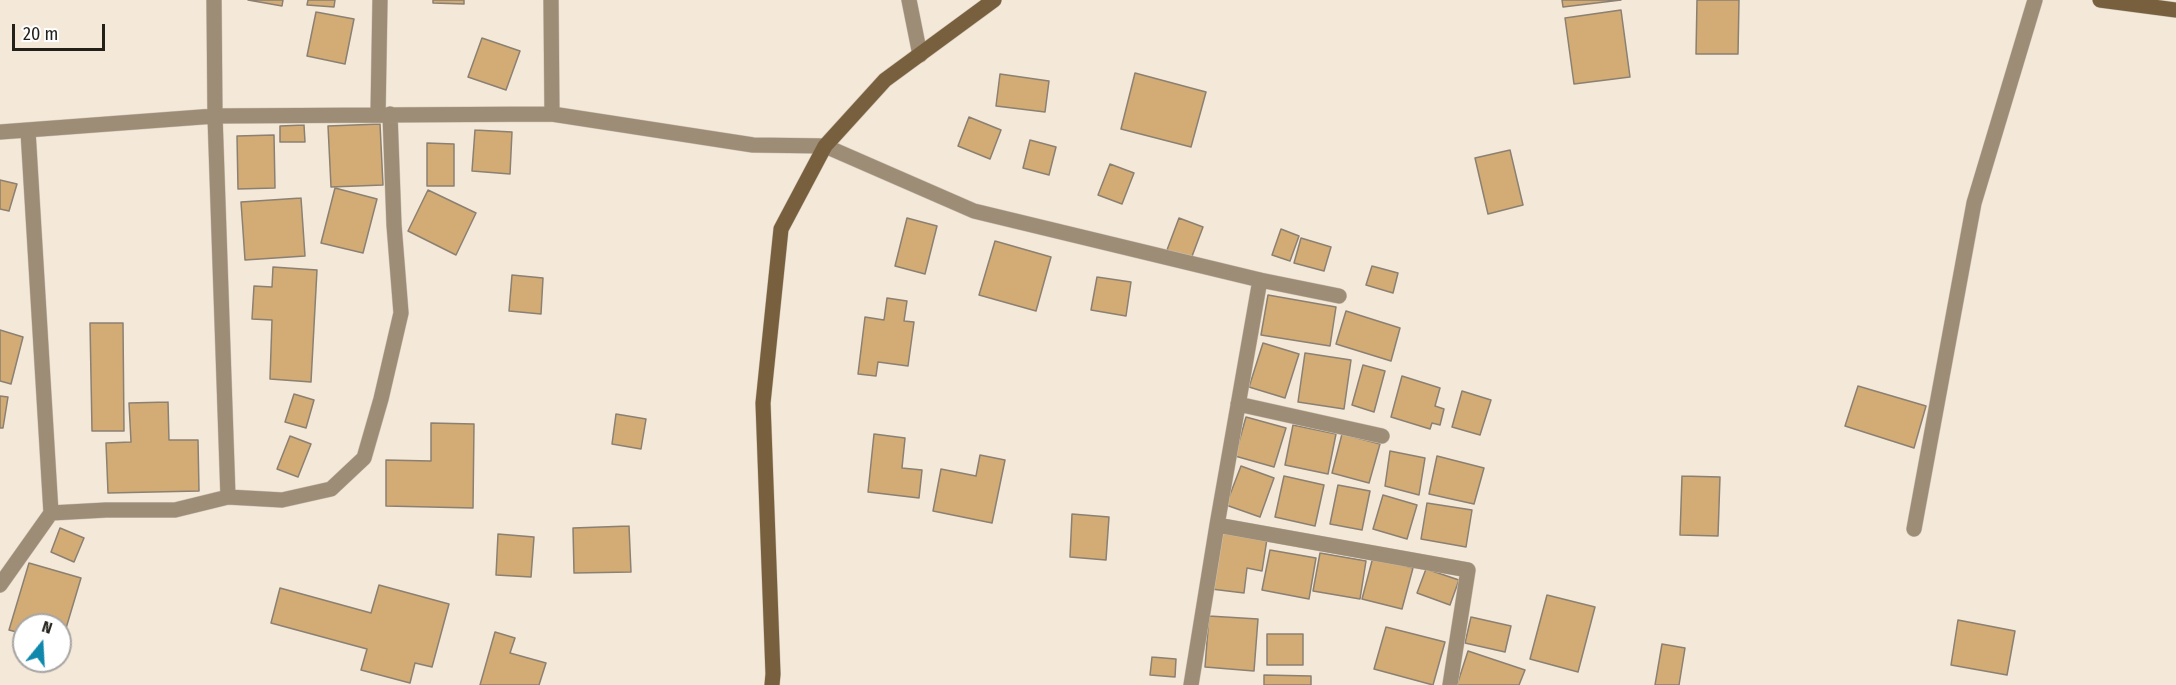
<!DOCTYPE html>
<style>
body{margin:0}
#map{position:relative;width:2176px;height:685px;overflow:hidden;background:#f4e8d8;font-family:"Fira Sans Condensed",sans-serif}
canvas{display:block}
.north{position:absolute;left:12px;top:613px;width:60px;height:60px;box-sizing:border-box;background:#fff;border:2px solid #a7a5a3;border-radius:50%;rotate:18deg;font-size:16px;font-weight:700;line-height:24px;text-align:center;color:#231f19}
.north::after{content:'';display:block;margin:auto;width:21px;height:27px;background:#1088ac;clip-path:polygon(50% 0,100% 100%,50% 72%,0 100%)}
.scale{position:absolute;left:12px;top:24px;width:93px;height:27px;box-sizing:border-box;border:3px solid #231f19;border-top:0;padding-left:8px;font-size:18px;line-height:21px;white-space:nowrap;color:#231f19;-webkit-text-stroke:4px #fff;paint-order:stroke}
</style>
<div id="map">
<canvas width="2176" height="685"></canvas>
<div class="north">N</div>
<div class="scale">20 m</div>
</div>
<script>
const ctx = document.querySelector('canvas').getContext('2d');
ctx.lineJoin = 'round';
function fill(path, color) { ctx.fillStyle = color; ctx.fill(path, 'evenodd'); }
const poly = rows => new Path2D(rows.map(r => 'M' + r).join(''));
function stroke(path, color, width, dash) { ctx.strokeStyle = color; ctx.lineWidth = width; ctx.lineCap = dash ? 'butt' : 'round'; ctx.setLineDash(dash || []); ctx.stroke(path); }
const building = poly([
 [248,0,283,0,282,6,248,0],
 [308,0,335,0,334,7,307,5,308,0],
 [433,0,464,0,464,4,433,3,433,0],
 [1562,0,1621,0,1563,7,1562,0],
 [1697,0,1739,0,1738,54,1696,54,1697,0],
 [1621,10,1630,77,1574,84,1565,18,1621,10],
 [316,12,354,19,345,64,307,56,316,12],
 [482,38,520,51,506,90,468,77,482,38],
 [1135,73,1206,92,1191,147,1121,129,1135,73],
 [1000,74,1049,81,1045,112,996,106,1000,74],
 [969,117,1001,130,990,159,958,146,969,117],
 [380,124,383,185,331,187,328,126,380,124],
 [304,125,305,142,280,142,280,126,304,125],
 [475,130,512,132,510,174,472,171,475,130],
 [274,135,275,188,238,189,237,136,274,135],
 [1030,140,1056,147,1049,175,1023,168,1030,140],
 [427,143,454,144,454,186,427,186,427,143],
 [1510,150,1523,205,1488,214,1475,158,1510,150],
 [1110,164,1134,173,1122,204,1098,195,1110,164],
 [0,180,17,184,9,211,0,209,0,180],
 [335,188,377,199,363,253,321,243,335,188],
 [428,190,476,213,456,255,408,231,428,190],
 [301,198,305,256,245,260,241,202,301,198],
 [907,218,937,226,925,274,895,266,907,218],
 [1179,218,1203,227,1191,259,1167,250,1179,218],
 [1281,229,1299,236,1290,261,1272,255,1281,229],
 [1301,238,1331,247,1324,271,1294,263,1301,238],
 [995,241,1051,257,1036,311,979,295,995,241],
 [1372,266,1398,273,1393,293,1366,285,1372,266],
 [273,267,317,270,311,382,270,379,272,320,252,319,254,286,272,287,273,267],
 [512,275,543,278,541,314,509,311,512,275],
 [1097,277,1131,282,1126,316,1091,310,1097,277],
 [1268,295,1336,307,1330,346,1261,335,1268,295],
 [887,298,907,301,904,321,914,322,908,366,878,362,876,376,858,374,865,317,884,320,887,298],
 [1346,311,1400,328,1391,361,1336,344,1346,311],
 [90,323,123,323,124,431,92,431,90,323],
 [0,330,23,337,11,384,0,381,0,330],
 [1263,343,1299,354,1285,398,1249,387,1263,343],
 [1305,353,1351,360,1344,409,1298,402,1305,353],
 [1363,365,1385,371,1374,412,1352,405,1363,365],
 [1402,376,1440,388,1435,406,1444,409,1440,425,1432,423,1430,429,1391,417,1402,376],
 [1858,386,1926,406,1914,448,1845,426,1858,386],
 [1462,391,1491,400,1480,435,1452,427,1462,391],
 [294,394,314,400,306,428,285,422,294,394],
 [0,396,8,397,3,428,0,428,0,396],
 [168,402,169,440,198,440,199,491,108,493,106,443,131,442,129,403,168,402],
 [616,414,646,419,641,449,612,444,616,414],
 [1246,417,1286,428,1274,467,1235,456,1246,417],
 [431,423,474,424,473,508,386,506,386,460,431,461,431,423],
 [1293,425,1336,434,1328,474,1285,465,1293,425],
 [874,434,905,438,902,468,922,470,919,498,868,492,874,434],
 [1342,434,1380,444,1369,483,1332,473,1342,434],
 [290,436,311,444,298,477,277,469,290,436],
 [1390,451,1425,458,1419,495,1385,486,1390,451],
 [980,455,1005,460,992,523,933,511,941,469,976,476,980,455],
 [1437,456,1484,468,1474,504,1429,494,1437,456],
 [1241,466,1274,478,1260,517,1226,505,1241,466],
 [1284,476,1324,485,1315,526,1275,517,1284,476],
 [1682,476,1720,477,1718,536,1680,535,1682,476],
 [1338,485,1370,491,1362,530,1330,524,1338,485],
 [1383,495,1417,505,1407,539,1373,529,1383,495],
 [1427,503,1472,510,1466,547,1421,539,1427,503],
 [1072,514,1109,517,1106,560,1070,557,1072,514],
 [629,526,631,572,574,573,573,528,629,526],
 [60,528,84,538,74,562,51,552,60,528],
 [1220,532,1267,539,1262,571,1247,568,1244,593,1211,589,1220,532],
 [498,534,534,537,531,577,496,575,498,534],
 [1270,550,1316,558,1309,599,1262,590,1270,550],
 [1320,553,1366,561,1360,599,1313,591,1320,553],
 [1373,557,1413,568,1402,609,1362,599,1373,557],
 [29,563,81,578,61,645,60,625,24,625,24,634,9,630,29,563],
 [1426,569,1459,580,1450,605,1417,593,1426,569],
 [379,585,449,604,432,667,415,663,410,683,361,670,367,649,271,623,280,588,371,613,379,585],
 [1547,595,1595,607,1578,672,1530,659,1547,595],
 [1209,616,1258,619,1254,671,1205,667,1209,616],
 [1471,617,1511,626,1505,652,1465,643,1471,617],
 [1958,620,2015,631,2007,675,1951,665,1958,620],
 [1386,627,1445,642,1433,685,1374,669,1386,627],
 [495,632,515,638,510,653,546,663,539,685,480,685,495,632],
 [1267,634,1303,634,1303,665,1267,665,1267,634],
 [1662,644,1685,648,1679,685,1655,685,1662,644],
 [1468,651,1525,670,1519,685,1457,685,1468,651],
 [1152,657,1176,659,1175,677,1150,675,1152,657],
 [1264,675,1311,676,1311,685,1264,685,1264,675]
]);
fill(building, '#d2ab75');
stroke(building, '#8b8072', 1.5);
const street = poly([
 [214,0,215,116,228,497],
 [551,0,552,114],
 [909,0,920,55],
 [378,114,380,0],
 [28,131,51,513,106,510,175,510,228,497,282,500,331,489,364,458,381,399,401,313,394,225,390,114],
 [0,132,215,116,552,114,753,145,825,146,974,211,1260,280,1339,296],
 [1238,404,1382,436],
 [1217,525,1468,570,1450,685],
 [1914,529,1974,203,2035,0],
 [0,585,51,513],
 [1191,685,1217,525,1260,280]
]);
const secondary = poly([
 [2100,0,2176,10],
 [772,685,773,674,763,403,781,229,825,146,885,80,994,0]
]);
stroke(street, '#cec4b6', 16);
stroke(secondary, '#cec4b6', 16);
stroke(street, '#9d8d76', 15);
stroke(secondary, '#78603e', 15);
</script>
